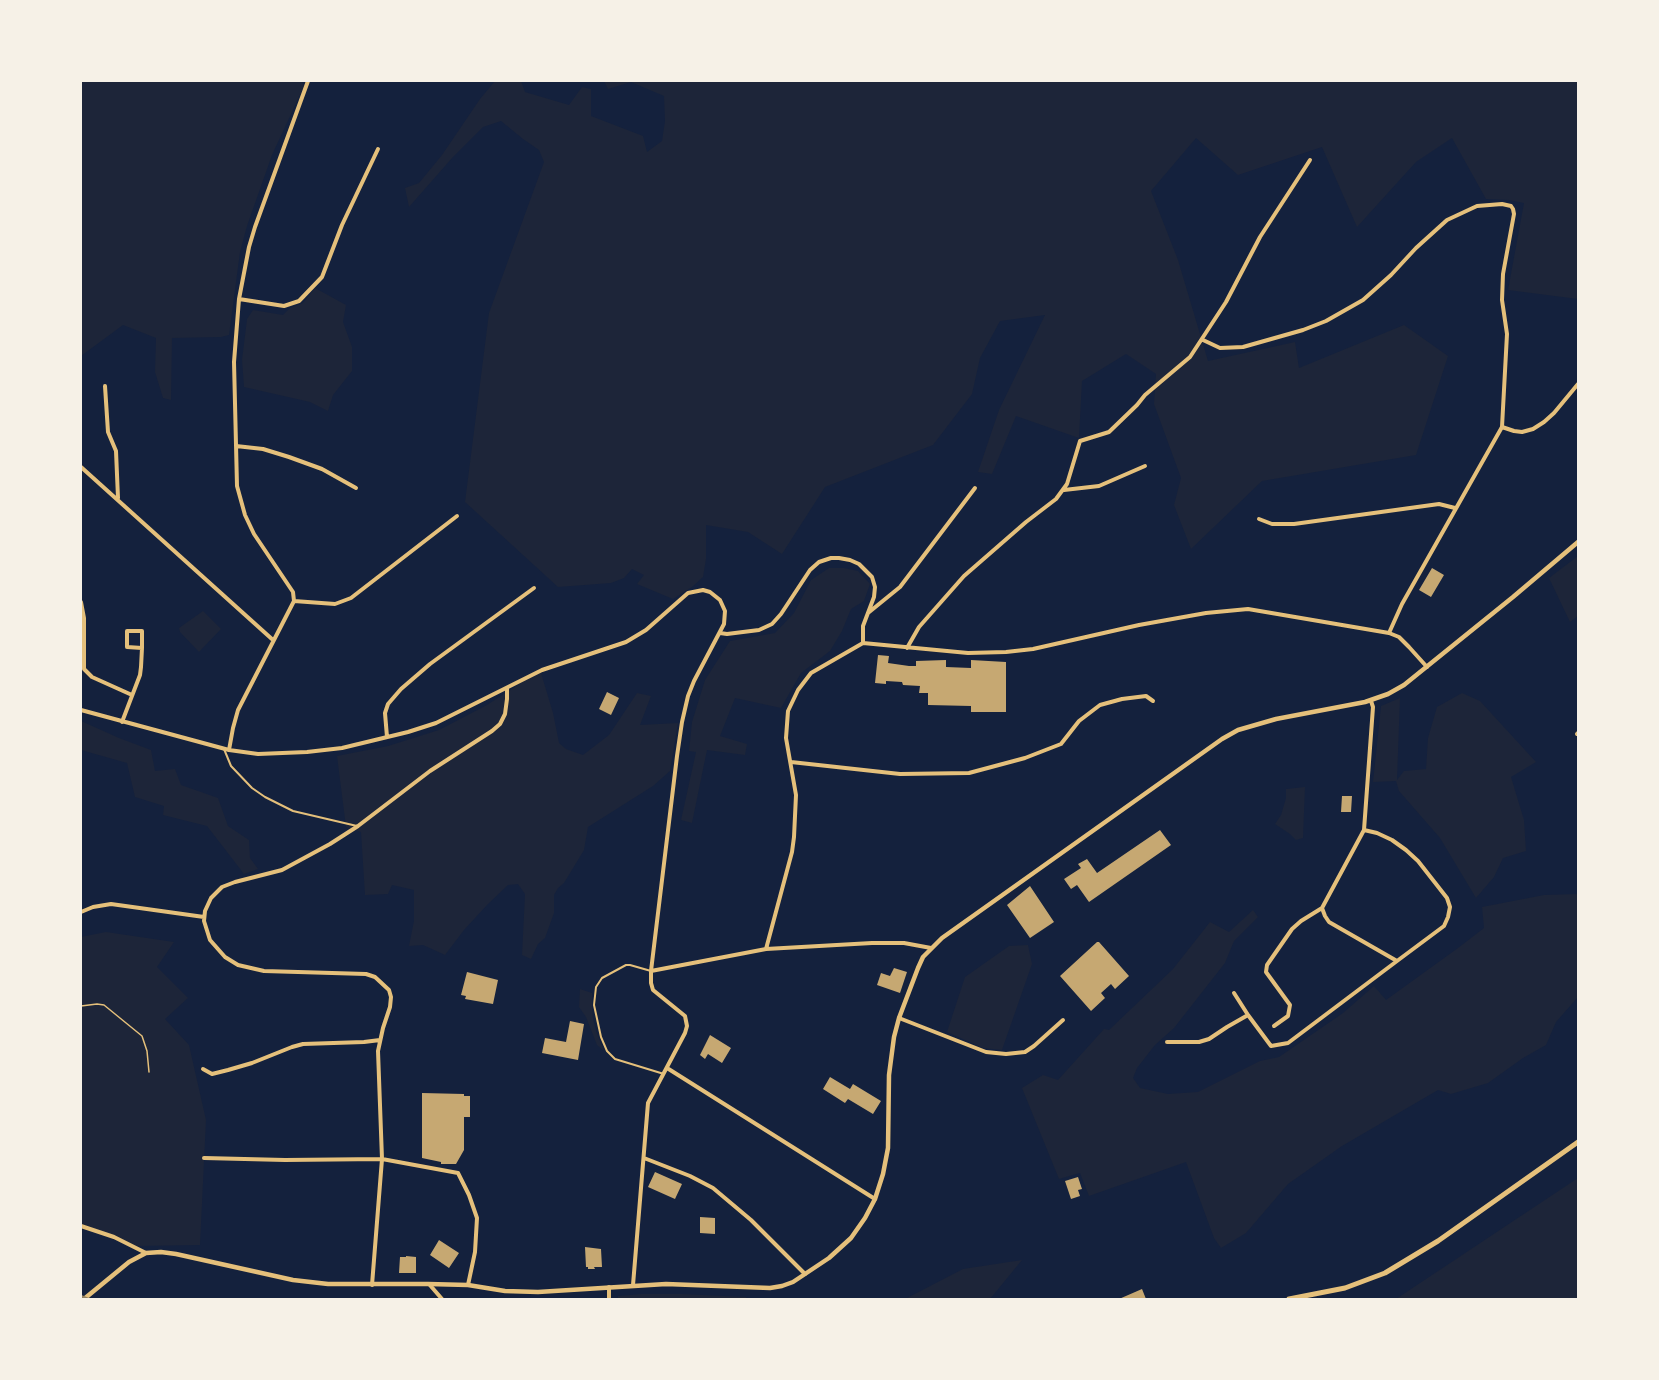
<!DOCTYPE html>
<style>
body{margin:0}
#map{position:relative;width:1659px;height:1380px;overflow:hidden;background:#14213d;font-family:Karla,sans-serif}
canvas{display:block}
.frame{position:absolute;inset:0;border:82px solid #f6f1e7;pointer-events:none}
</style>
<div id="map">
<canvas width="1659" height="1380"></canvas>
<div class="frame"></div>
</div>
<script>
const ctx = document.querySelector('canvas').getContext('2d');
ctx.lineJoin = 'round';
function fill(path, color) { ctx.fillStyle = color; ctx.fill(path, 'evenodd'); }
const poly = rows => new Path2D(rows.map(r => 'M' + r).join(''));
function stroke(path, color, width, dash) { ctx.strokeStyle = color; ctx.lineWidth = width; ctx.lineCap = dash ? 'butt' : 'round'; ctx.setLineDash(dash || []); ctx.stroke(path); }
fill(poly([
 [81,81,302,81,304,86,272,155,247,226,240,252,229,335,221,337,172,338,171,400,163,398,155,372,156,338,123,325,81,356],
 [495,81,521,81,525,92,569,105,582,87,591,89,591,116,643,136,647,152,662,141,665,121,664,96,631,82,608,89,604,81,1578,81,1578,299,1508,290,1524,203,1509,200,1486,199,1452,138,1416,162,1357,227,1322,147,1238,175,1196,138,1151,191,1178,260,1208,361,1295,342,1299,368,1404,325,1448,356,1416,455,1262,481,1191,549,1174,505,1181,478,1154,404,1156,374,1126,354,1082,381,1079,438,1016,416,992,474,978,472,999,410,1045,315,1000,321,980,358,972,394,933,445,825,487,782,554,748,532,706,525,706,559,703,577,692,587,673,599,637,584,644,575,632,569,624,578,611,583,558,587,465,502,489,313,544,162,539,150,523,139,501,121,483,127,453,157,409,207,405,188,419,183,442,155,480,99],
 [315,288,346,305,343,322,352,347,352,371,333,395,328,411,310,402,244,387,242,360,247,319,253,310,283,315,290,308,303,303],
 [1578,556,1578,616,1570,622,1549,578],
 [829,568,844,568,858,571,870,584,864,601,851,609,842,631,830,651,801,673,781,708,735,698,720,736,747,744,745,755,707,750,692,823,681,820,696,752,689,751,692,722,705,680,730,641,775,633,794,613,811,580],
 [203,611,221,629,199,652,180,632,179,628],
 [541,673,553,713,559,743,566,749,583,755,609,735,637,693,651,696,640,725,678,723,670,771,653,786,588,827,584,850,564,883,558,888,554,895,554,913,545,938,538,944,531,959,522,955,525,894,518,884,508,885,487,905,464,930,445,955,423,945,409,946,414,921,414,890,392,885,388,894,365,895,361,832,346,827,337,756,388,746,439,730,487,705,524,681],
 [1462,693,1480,701,1536,762,1511,777,1524,820,1526,851,1503,858,1494,877,1476,898,1440,838,1399,791,1396,781,1373,782,1381,706,1400,698,1397,780,1404,771,1426,769,1428,738,1437,707],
 [81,721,119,738,151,750,155,771,175,769,181,785,218,798,228,826,249,840,250,858,258,869,244,874,207,826,163,815,164,806,135,797,127,763,81,750],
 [1305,787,1303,838,1296,840,1290,834,1275,824,1281,815,1286,798,1286,789],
 [1578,894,1578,997,1556,1022,1546,1045,1523,1058,1488,1083,1451,1094,1438,1090,1342,1146,1288,1184,1246,1233,1221,1248,1214,1238,1186,1162,1089,1196,1080,1173,1059,1179,1022,1088,1043,1075,1058,1080,1104,1029,1109,1030,1173,969,1210,922,1229,932,1253,910,1258,917,1234,941,1225,963,1174,1028,1155,1045,1137,1068,1133,1078,1140,1088,1168,1094,1198,1092,1260,1061,1279,1057,1343,1013,1374,986,1386,1000,1458,948,1484,928,1482,907,1544,895],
 [106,932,174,942,157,967,188,998,165,1019,189,1045,206,1120,200,1245,137,1246,81,1224,81,937],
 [1028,945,1032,964,1002,1050,983,1048,947,1032,965,977,1009,946],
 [580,989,592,993,592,1006,593,1018,596,1031,604,1051,597,1045,586,1017,579,1007],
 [1578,1178,1578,1299,1396,1299],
 [1022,1260,990,1299,905,1299,963,1269],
 [641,1294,682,1294,746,1297,746,1299,618,1299,618,1296]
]), '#1d2539');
fill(poly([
 [1432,568,1444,575,1431,597,1419,590],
 [878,655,889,656,888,663,909,666,916,666,916,661,946,660,946,667,971,668,971,660,1006,662,1006,712,971,712,971,706,928,705,928,693,919,693,920,686,903,685,902,682,886,681,886,684,875,683],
 [607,692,619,698,611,715,599,709],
 [1342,796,1352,796,1351,812,1341,812],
 [1160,830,1171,845,1089,902,1077,885,1071,889,1064,879,1081,868,1078,864,1087,859,1097,873],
 [1030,886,1054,922,1030,938,1007,905],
 [1097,942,1099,942,1129,976,1115,989,1111,984,1101,993,1105,998,1091,1011,1060,976],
 [894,968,907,972,900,993,877,985,881,973,890,976],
 [467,972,498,980,493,1004,465,999,466,996,461,995],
 [570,1021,584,1024,578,1060,542,1053,545,1038,566,1042],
 [710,1035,731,1048,722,1063,708,1054,705,1059,700,1055],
 [830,1077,850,1089,853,1084,881,1101,873,1114,848,1099,845,1103,823,1089],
 [422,1093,464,1094,464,1096,470,1096,470,1117,464,1117,464,1150,456,1164,441,1164,441,1162,422,1158],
 [655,1172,682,1184,675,1199,648,1187],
 [1078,1177,1082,1189,1078,1190,1080,1196,1071,1199,1065,1181],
 [700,1217,715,1218,715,1234,700,1233],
 [439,1240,459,1253,449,1268,430,1255],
 [585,1247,601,1249,602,1267,594,1267,595,1269,588,1269,588,1267,586,1267],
 [406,1256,416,1257,416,1273,399,1273,400,1257,406,1257],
 [1142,1289,1146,1299,1119,1299]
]), '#c6a872');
stroke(poly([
 [81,1006,97,1004,104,1005,142,1036,147,1051,149,1072]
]), '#e5c07b', 1.5);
stroke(poly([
 [224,749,231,766,252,788,265,797,293,811,357,826],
 [651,971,630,965,626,965,602,978,596,987,594,1005,601,1037,607,1051,615,1059,664,1074]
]), '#e5c07b', 2);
stroke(poly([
 [239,299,284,306,299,301,322,277,342,225,378,149],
 [1203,340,1220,348,1243,347,1303,330,1326,321,1363,300,1391,275,1416,248,1447,220,1477,206,1502,204,1511,206,1513,209,1514,214,1503,274,1502,300,1507,334,1502,427,1402,604,1389,633],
 [105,386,108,432,116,451,118,498],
 [1502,427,1514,431,1522,432,1533,429,1544,422,1554,413,1578,384],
 [236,446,263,449,289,457,322,469,356,488],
 [81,467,273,640],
 [1064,490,1099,486,1145,466],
 [1259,519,1272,524,1294,524,1439,504,1455,508],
 [294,601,335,604,351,598,457,516],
 [81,602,84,618,84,669,92,677,132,695],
 [868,613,900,587,975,488],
 [720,633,727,634,759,630,772,624,781,614,810,570,819,562,831,558,839,558,850,560,859,564,872,577,875,587,874,597,863,626,863,643],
 [863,643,968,653,1006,652,1033,649,1139,625,1206,613,1248,609,1389,633,1399,637,1409,647,1427,667],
 [907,648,919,627,964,576,1026,522,1056,499,1067,484,1080,441,1109,432,1137,405,1145,395,1190,357,1226,302,1260,237,1310,160],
 [81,710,229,750,258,754,307,752,342,748,408,732,436,723,542,670,626,642,646,630,688,593,703,590,710,592,720,600,725,611,724,624,694,681,688,696,682,722,677,756,651,971,651,983,653,990,685,1016,687,1026,685,1033,648,1103,633,1285],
 [122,722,140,675,141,667,142,648,142,631,127,631,127,647,142,648],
 [1577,734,1578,733],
 [387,737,385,713,388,704,401,689,430,664,534,588],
 [229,750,233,728,238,710,294,601,293,592,254,534,245,515,237,486,234,362,239,299,249,247,255,227,308,81],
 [791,762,900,774,969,773,1025,758,1061,744,1079,721,1100,705,1122,699,1146,696,1153,701],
 [1364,830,1377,833,1392,840,1406,850,1418,861,1447,898,1450,907,1448,917,1444,926,1397,961,1329,922,1325,916,1322,908,1364,830,1373,707,1371,701],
 [81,912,93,907,111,904,204,917],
 [766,949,792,852,794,837,796,795,786,738,788,711,798,690,811,673,863,643],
 [651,971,766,949,872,943,904,943,931,948],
 [1234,993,1248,1015],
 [899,1018,986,1052,1006,1054,1025,1052,1034,1046,1063,1020],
 [1274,1026,1288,1016,1290,1005,1266,972,1267,965,1292,929,1301,921,1322,908],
 [1167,1042,1199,1042,1209,1039,1227,1027,1248,1015,1271,1046,1288,1043,1397,961],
 [667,1068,875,1199],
 [203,1069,212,1074,228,1070,252,1063,292,1047,303,1044,364,1042,380,1040],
 [204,1158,285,1160,382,1159,458,1173,469,1195,477,1218,475,1252,468,1285],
 [644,1158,690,1176,713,1188,751,1220,805,1274],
 [81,1226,114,1237,146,1253],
 [429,1284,442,1299],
 [372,1285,382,1159,378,1051,383,1028,390,1007,391,997,389,990,375,977,366,974,264,971,238,965,225,957,210,940,204,921,205,911,211,898,222,887,235,882,282,870,330,844,358,826,430,771,492,731,500,724,505,714,507,699,507,688],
 [609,1287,609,1299]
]), '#e5c07b', 4);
stroke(poly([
 [84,1299,129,1262,146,1253,161,1252,176,1254,293,1280,328,1284,428,1284,468,1285,505,1291,538,1292,666,1284,770,1288,782,1286,793,1282,829,1258,851,1238,865,1218,875,1199,883,1174,888,1148,889,1075,894,1037,899,1018,918,968,923,957,942,938,1222,739,1238,730,1276,719,1365,702,1388,694,1404,685,1513,597,1578,542]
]), '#e5c07b', 4.5);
stroke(poly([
 [1289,1299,1345,1288,1385,1273,1438,1241,1578,1142]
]), '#e5c07b', 5);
stroke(poly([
 [81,1296,89,1299]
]), '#918062', 2);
</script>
